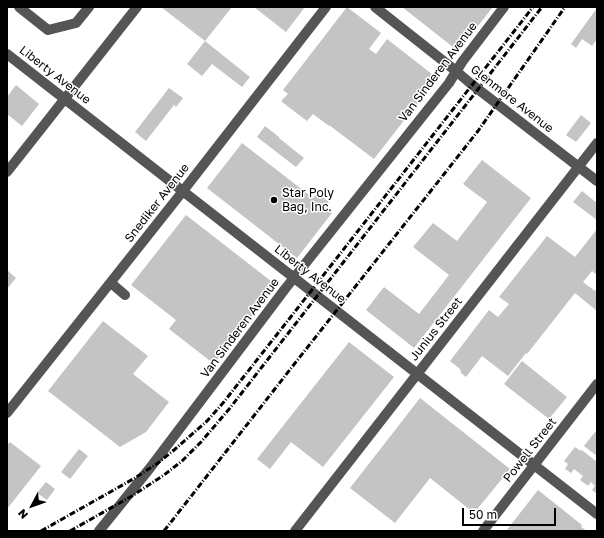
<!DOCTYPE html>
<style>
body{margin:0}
#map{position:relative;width:604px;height:538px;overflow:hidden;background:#fff;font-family:"Golos Text",sans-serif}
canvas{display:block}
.frame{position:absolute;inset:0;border:8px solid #000;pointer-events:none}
.north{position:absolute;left:12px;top:486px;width:40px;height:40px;-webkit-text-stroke:3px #fff;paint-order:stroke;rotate:229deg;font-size:11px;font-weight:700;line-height:16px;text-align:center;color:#000}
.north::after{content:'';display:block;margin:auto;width:14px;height:18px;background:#000;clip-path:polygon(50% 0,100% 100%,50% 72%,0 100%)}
.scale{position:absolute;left:462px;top:508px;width:94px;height:18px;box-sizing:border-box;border:2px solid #000;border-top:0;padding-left:5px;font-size:12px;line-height:14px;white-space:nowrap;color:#000;-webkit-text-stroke:3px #fff;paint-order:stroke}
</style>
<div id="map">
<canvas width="604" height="538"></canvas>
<div class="frame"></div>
<div class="north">N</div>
<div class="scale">50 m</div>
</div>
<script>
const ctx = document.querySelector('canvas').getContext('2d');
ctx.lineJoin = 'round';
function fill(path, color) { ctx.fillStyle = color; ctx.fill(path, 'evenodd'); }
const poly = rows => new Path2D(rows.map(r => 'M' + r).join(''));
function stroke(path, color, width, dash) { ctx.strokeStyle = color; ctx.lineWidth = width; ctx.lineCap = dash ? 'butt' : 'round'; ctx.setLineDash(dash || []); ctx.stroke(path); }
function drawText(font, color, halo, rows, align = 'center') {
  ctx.font = font + ' "Golos Text",sans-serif'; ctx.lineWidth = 3; ctx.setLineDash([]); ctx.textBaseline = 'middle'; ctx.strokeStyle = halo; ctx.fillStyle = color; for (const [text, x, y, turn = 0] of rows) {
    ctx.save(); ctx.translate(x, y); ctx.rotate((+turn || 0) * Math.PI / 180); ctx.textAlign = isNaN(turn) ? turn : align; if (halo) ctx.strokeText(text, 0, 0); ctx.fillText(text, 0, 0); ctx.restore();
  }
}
fill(poly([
 [161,7,232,7,205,41,250,77,242,87,212,64,202,76,187,64,205,41],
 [254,7,305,7,286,32],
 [347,7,381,33,369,49,376,54,387,39,437,78,374,159,329,125,329,126,313,114,307,121,282,102,282,100,288,94,283,90],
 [402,7,493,7,458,51],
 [597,8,597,39,592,46,582,39,576,48,571,44],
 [16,85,39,104,22,126,7,114,7,97],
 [169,88,183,98,176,107,174,105,146,141,135,132],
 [581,115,591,123,576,142,566,135],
 [265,126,279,137,279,138,304,158,296,167,257,137],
 [242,143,313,198,317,193,329,202,325,207,332,213,297,258,207,188],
 [482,160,531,198,414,348,366,310,384,287,419,314,449,275,413,247,433,223,457,241,487,202,463,184],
 [582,191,597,203,597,220,573,202],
 [186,215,276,285,214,364,169,329,176,320,131,285],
 [597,229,597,275,592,271,583,282,595,291,597,288,597,311,575,293,527,354,526,353,508,376,482,356,466,377,461,373,460,369,450,361,489,310,498,317,509,304,499,297,547,236,575,257],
 [7,270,16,278,7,289],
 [103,321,148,356,133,374,169,402,146,432,120,447,48,391],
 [349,342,394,377,323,467,291,442,270,469,257,459],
 [522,361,567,397,549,419,504,384],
 [420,398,510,469,474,513,430,478,395,523,350,488],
 [595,432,597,433,597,456,584,446],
 [10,442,41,466,7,509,7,445],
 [575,447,581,451,582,450,597,462,597,494,592,490,595,486,591,482,588,486,580,480,583,476,574,469,571,473,565,469,568,464,564,461],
 [79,449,88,456,70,479,61,472],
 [46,482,55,489,47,500,37,493],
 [538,490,582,525,581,527,587,531,506,531]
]), '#c4c4c4');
stroke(poly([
 [19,7,48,30,76,23,89,7],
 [375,7,456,71,470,83,597,181],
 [7,54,597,514],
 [7,172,137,7],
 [111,283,125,295],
 [7,413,183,191,326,7],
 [99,531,150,468,285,289,449,83,462,62,504,7],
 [295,531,597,143],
 [483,531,597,384]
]), '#555', 10);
stroke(poly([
 [41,531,135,478,158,463,174,450,207,421,223,403,286,323,533,7],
 [70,531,132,496,164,475,182,461,201,442,230,408,542,7],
 [164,531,292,367,478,131,565,7]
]), '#000', 3, [6, 2, 1, 2]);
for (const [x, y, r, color] of [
 [274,200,4,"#000"]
]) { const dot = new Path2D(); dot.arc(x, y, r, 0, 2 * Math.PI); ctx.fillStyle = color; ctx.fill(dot); stroke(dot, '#fff', 1.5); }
drawText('12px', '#000', '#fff', [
 ["Van Sinderen Avenue",438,72,-53],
 ["Liberty Avenue",55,75,38],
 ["Glenmore Avenue",512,99,38],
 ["Snediker Avenue",157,203,-52],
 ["Liberty Avenue",310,274,38],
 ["Van Sinderen Avenue",240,328,-53],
 ["Junius Street",436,329,-52],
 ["Powell Street",530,450,-52]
]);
drawText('12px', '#000', '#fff', [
 ["Star Poly",282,193],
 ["Bag, Inc.",282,207]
], 'left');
</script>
